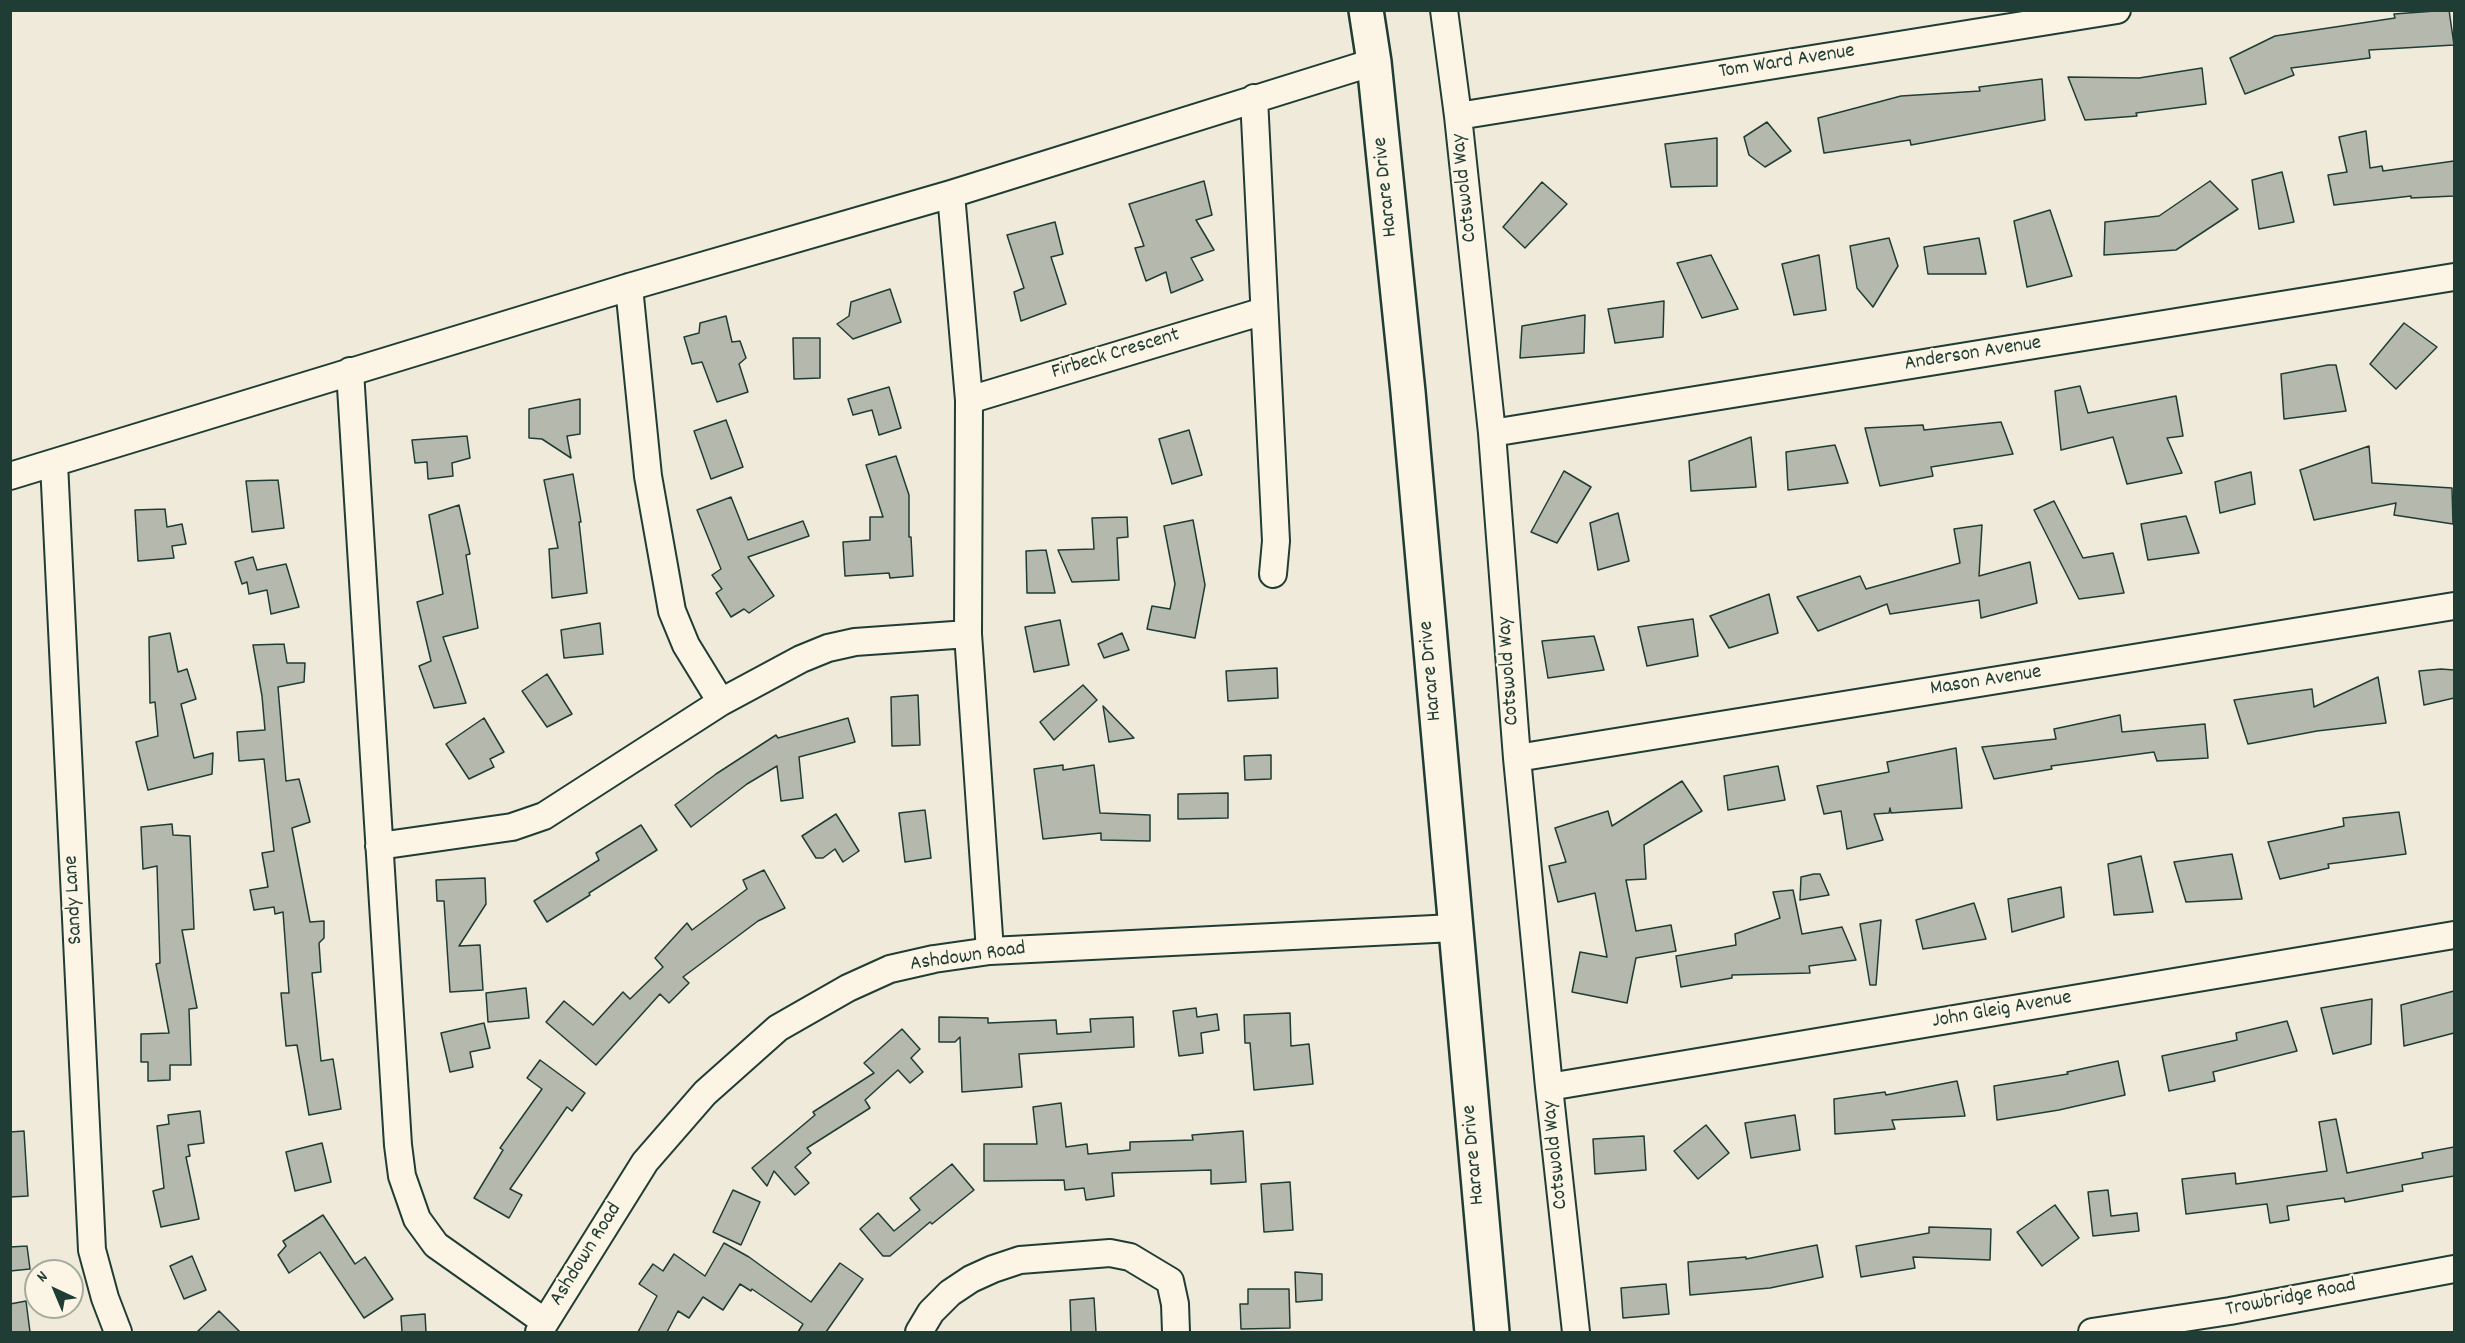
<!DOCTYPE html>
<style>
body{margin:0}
#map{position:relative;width:2465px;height:1343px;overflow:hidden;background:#efeada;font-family:Dekko,sans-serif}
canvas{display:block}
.frame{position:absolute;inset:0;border:12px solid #1f3d34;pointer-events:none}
.north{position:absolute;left:24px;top:1259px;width:60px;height:60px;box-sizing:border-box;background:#fcf5e5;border:2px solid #a4ab9e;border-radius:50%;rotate:316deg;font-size:16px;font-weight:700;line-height:24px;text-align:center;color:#1f3d34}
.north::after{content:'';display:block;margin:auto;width:21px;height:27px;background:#1f3d34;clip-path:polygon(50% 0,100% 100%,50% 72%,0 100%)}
</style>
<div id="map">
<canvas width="2465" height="1343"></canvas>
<div class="frame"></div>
<div class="north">N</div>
</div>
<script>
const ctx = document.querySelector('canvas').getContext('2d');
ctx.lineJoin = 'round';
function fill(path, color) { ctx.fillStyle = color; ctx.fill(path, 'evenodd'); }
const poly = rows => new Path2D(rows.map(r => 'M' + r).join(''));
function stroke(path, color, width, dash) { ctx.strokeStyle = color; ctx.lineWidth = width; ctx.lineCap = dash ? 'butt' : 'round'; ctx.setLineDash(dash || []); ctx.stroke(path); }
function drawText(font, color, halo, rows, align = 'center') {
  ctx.font = font + ' Dekko,sans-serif'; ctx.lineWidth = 4.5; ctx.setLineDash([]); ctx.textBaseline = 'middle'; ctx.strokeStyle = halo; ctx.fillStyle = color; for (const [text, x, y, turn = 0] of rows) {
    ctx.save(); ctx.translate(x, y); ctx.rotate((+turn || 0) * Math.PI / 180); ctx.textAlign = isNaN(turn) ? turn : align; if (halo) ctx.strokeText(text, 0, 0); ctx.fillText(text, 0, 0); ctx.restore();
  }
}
const building = poly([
 [2449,10,2454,45,2369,50,2370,58,2291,68,2294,75,2245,94,2230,58,2275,36,2395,18,2394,14,2449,10],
 [2202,68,2206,104,2136,113,2137,116,2085,120,2068,77,2139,78,2202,68],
 [2042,79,2045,120,1911,145,1910,140,1824,153,1818,118,1901,96,1980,91,1979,87,2042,79],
 [1767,122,1791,151,1765,167,1749,155,1744,137,1767,122],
 [2366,131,2370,168,2382,166,2383,171,2454,161,2454,196,2411,198,2411,196,2334,205,2328,175,2347,172,2339,137,2366,131],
 [1717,138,1717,186,1671,187,1665,144,1717,138],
 [2282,172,2294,222,2259,229,2252,180,2282,172],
 [1204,181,1212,215,1196,220,1214,250,1191,258,1203,280,1171,293,1166,272,1146,281,1135,248,1144,246,1129,204,1204,181],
 [2210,181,2238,209,2176,250,2104,255,2105,222,2159,216,2210,181],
 [1542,182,1567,204,1525,248,1503,227,1542,182],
 [2050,210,2072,276,2027,287,2014,221,2050,210],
 [1055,222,1063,254,1051,257,1066,304,1021,321,1014,292,1024,288,1007,235,1055,222],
 [1889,238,1898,266,1873,307,1857,288,1850,246,1889,238],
 [1979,238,1986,274,1928,274,1924,247,1979,238],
 [1711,255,1738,309,1702,318,1677,263,1711,255],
 [1819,255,1826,310,1794,315,1782,264,1819,255],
 [890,289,901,322,853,339,837,324,849,316,851,302,890,289],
 [1664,301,1663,337,1615,343,1608,309,1664,301],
 [1585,315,1584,353,1520,358,1522,326,1585,315],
 [726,316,732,342,740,341,746,358,739,364,748,392,717,402,702,362,692,364,684,337,699,333,700,323,726,316],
 [2404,323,2437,347,2396,389,2370,364,2404,323],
 [793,338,820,338,820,378,794,379,793,338],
 [2328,365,2336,365,2346,411,2284,419,2281,374,2328,365],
 [2080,386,2088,413,2176,396,2183,436,2167,438,2182,473,2127,484,2113,437,2061,450,2055,391,2080,386],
 [889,387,901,428,879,435,872,410,853,415,848,399,889,387],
 [580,399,580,434,567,436,571,458,542,439,529,438,529,409,580,399],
 [726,420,743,467,711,479,694,431,726,420],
 [2001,422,2013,454,1931,467,1933,476,1880,486,1865,428,1923,425,1924,430,2001,422],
 [1189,430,1202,475,1172,484,1159,439,1189,430],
 [467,436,470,458,452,463,453,476,428,479,427,462,415,463,412,440,467,436],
 [1751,437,1756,487,1691,491,1689,461,1751,437],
 [1835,445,1848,483,1788,490,1786,452,1835,445],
 [2369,446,2372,483,2452,488,2453,524,2394,515,2396,503,2314,520,2300,470,2369,446],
 [896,456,909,495,909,537,911,537,913,576,890,578,889,573,845,576,843,542,870,540,870,517,883,517,866,465,896,456],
 [1564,471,1591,487,1557,543,1531,532,1564,471],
 [2251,472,2255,504,2220,513,2215,482,2251,472],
 [573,474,581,522,579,522,587,593,552,598,549,549,558,548,544,480,573,474],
 [278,480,284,528,252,532,246,481,278,480],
 [731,497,748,540,803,521,809,536,748,557,774,596,749,613,744,609,731,617,716,593,722,589,712,575,721,569,697,510,731,497],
 [2054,501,2083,558,2113,553,2124,593,2079,599,2034,510,2054,501],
 [459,505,470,554,466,555,478,628,443,637,466,703,434,708,419,666,431,661,417,602,443,594,429,515,459,505],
 [165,509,167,527,182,524,186,544,172,546,174,558,138,561,135,510,165,509],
 [1618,513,1629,561,1598,570,1590,523,1618,513],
 [2186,516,2199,553,2148,560,2141,524,2186,516],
 [1127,517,1128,537,1117,538,1119,580,1072,582,1058,550,1094,549,1092,518,1127,517],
 [1193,520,1205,585,1195,638,1147,629,1152,606,1170,609,1175,584,1164,526,1193,520],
 [1982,525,1979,576,2030,562,2037,603,1981,618,1979,600,1890,614,1887,604,1818,631,1797,597,1860,576,1866,589,1960,563,1954,529,1982,525],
 [1046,550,1055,593,1027,593,1026,551,1046,550],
 [253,557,257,570,286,564,299,607,271,614,267,590,249,594,247,582,242,584,235,562,253,557],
 [1769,594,1778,633,1729,648,1710,616,1769,594],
 [1693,619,1698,656,1647,666,1638,627,1693,619],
 [1060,620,1069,665,1034,672,1025,627,1060,620],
 [600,623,603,654,564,658,561,630,600,623],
 [170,633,178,672,187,669,196,699,181,704,194,758,213,753,212,774,148,790,136,742,158,736,155,702,150,703,149,637,170,633],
 [1122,633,1129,650,1104,658,1098,644,1122,633],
 [1594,636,1604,670,1548,678,1542,641,1594,636],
 [284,644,287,663,305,663,304,682,278,687,286,781,299,779,310,822,292,828,310,922,324,921,324,938,319,943,321,972,312,973,321,1061,333,1059,341,1109,309,1115,297,1045,286,1046,281,993,289,993,283,912,275,914,274,907,254,910,250,890,268,887,262,853,274,851,264,759,239,761,237,732,265,730,262,696,253,645,284,644],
 [1277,668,1278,698,1228,701,1226,671,1277,668],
 [2441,669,2454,670,2454,698,2424,705,2419,671,2441,669],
 [547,674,572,714,547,727,522,691,547,674],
 [2378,677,2386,723,2317,731,2248,744,2234,700,2312,689,2314,707,2378,677],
 [1083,685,1097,700,1054,740,1040,722,1083,685],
 [918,695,920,745,892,746,891,697,918,695],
 [1103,706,1134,738,1109,742,1103,706],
 [2120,715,2122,732,2205,724,2208,758,2157,761,2154,752,2051,766,2052,769,1994,779,1982,747,2056,739,2054,729,2120,715],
 [484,718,504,752,490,759,494,767,469,779,446,744,484,718],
 [848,718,855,742,799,757,803,798,781,801,777,766,747,784,691,827,675,805,716,774,776,735,778,738,848,718],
 [1956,748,1962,808,1891,813,1890,808,1889,813,1874,814,1883,840,1847,849,1841,811,1824,814,1817,786,1889,772,1887,762,1956,748],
 [1271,755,1271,779,1245,780,1244,756,1271,755],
 [1063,765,1063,770,1094,765,1100,813,1150,815,1150,841,1101,840,1101,833,1043,839,1034,769,1063,765],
 [1778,766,1785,800,1728,810,1724,776,1778,766],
 [1682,781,1702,811,1644,845,1646,879,1626,880,1636,931,1671,925,1676,951,1636,958,1627,1003,1572,992,1580,952,1607,957,1595,893,1558,902,1549,866,1566,862,1555,828,1608,811,1612,826,1682,781],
 [1228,793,1228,818,1178,819,1178,794,1228,793],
 [925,810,931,858,905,862,899,813,925,810],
 [2399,812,2406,854,2328,864,2329,868,2280,879,2268,842,2344,826,2343,818,2399,812],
 [836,814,859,851,843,862,835,849,823,858,816,858,802,836,836,814],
 [172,824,173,835,190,836,194,929,182,930,197,1008,189,1009,191,1065,170,1065,170,1080,148,1081,148,1062,141,1062,141,1034,169,1033,156,964,160,963,157,866,143,869,141,827,172,824],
 [641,825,657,850,589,893,590,895,547,922,534,901,599,860,596,853,641,825],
 [2232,854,2242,899,2186,902,2174,862,2232,854],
 [2141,856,2153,912,2114,915,2108,864,2141,856],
 [764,870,785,908,758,921,683,977,689,983,669,1003,660,994,596,1065,546,1022,564,1001,593,1025,623,992,630,999,663,967,655,958,687,923,692,930,747,889,743,880,764,870],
 [1814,874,1820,874,1829,895,1800,900,1801,877,1814,874],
 [485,878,486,904,459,946,480,945,483,990,450,992,444,901,437,901,436,880,485,878],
 [2061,887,2064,917,2012,932,2008,899,2061,887],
 [1793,890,1802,934,1842,927,1856,960,1809,966,1810,973,1732,975,1732,978,1681,987,1676,956,1736,945,1735,934,1780,918,1773,892,1793,890],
 [1974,903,1986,939,1923,949,1916,920,1974,903],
 [1881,920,1876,985,1870,985,1860,924,1881,920],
 [526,988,529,1018,488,1022,486,993,526,988],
 [2454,991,2454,1033,2404,1046,2401,1005,2454,991],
 [2372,999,2371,1044,2333,1054,2321,1008,2372,999],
 [1196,1008,1197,1017,1217,1014,1219,1030,1201,1033,1203,1053,1179,1056,1173,1011,1196,1008],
 [1290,1013,1291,1046,1309,1044,1313,1084,1254,1090,1250,1043,1245,1043,1244,1015,1290,1013],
 [939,1017,988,1018,988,1023,1056,1020,1057,1034,1091,1032,1090,1019,1133,1017,1134,1047,1019,1054,1022,1087,962,1092,960,1037,955,1042,939,1042,939,1017],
 [2287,1021,2297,1051,2213,1072,2215,1081,2169,1091,2162,1056,2237,1040,2236,1033,2287,1021],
 [484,1023,490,1048,470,1052,473,1067,450,1072,441,1033,484,1023],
 [902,1029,920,1049,911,1058,923,1072,910,1083,898,1070,865,1100,870,1108,807,1148,811,1153,795,1167,809,1183,795,1195,774,1171,767,1186,752,1168,815,1115,813,1112,874,1073,864,1063,902,1029],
 [540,1060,585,1093,572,1111,567,1107,510,1189,522,1195,509,1218,474,1198,503,1150,500,1148,542,1089,527,1078,540,1060],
 [2118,1061,2125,1095,2059,1110,1997,1120,1994,1086,2068,1074,2067,1072,2118,1061],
 [1957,1081,1965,1116,1892,1120,1895,1129,1835,1134,1834,1099,1885,1092,1886,1095,1957,1081],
 [1061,1103,1066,1147,1087,1144,1088,1154,1130,1150,1130,1142,1193,1140,1192,1135,1243,1131,1246,1182,1211,1184,1211,1170,1112,1173,1114,1196,1086,1200,1084,1188,1065,1190,1064,1180,984,1181,984,1144,1037,1144,1033,1107,1061,1103],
 [200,1111,204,1143,188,1145,190,1156,186,1157,199,1219,161,1227,153,1191,164,1188,157,1126,169,1124,168,1115,200,1111],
 [1795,1115,1800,1150,1751,1158,1745,1123,1795,1115],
 [2336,1119,2347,1173,2423,1158,2422,1153,2454,1147,2454,1176,2402,1185,2403,1191,2345,1202,2344,1198,2287,1206,2289,1220,2270,1223,2267,1204,2186,1214,2182,1179,2235,1173,2236,1184,2327,1171,2319,1122,2336,1119],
 [1706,1125,1729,1153,1698,1179,1674,1151,1706,1125],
 [24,1131,28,1196,10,1197,10,1132,24,1131],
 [1644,1136,1646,1170,1595,1174,1593,1139,1644,1136],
 [322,1143,331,1182,295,1191,286,1152,322,1143],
 [952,1164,974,1190,932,1224,930,1222,890,1256,883,1256,860,1229,878,1213,894,1231,920,1210,910,1198,952,1164],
 [1290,1182,1293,1230,1264,1232,1261,1184,1290,1182],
 [733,1190,760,1202,741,1245,713,1232,733,1190],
 [2108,1190,2111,1216,2137,1213,2139,1231,2093,1236,2088,1192,2108,1190],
 [2055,1205,2079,1238,2042,1266,2017,1232,2055,1205],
 [323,1215,355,1264,365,1257,393,1299,364,1318,320,1252,289,1273,278,1255,286,1246,283,1241,323,1215],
 [1929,1227,1991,1229,1990,1260,1913,1257,1915,1268,1861,1277,1856,1246,1929,1233,1929,1227],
 [724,1243,749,1257,811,1302,840,1263,863,1279,826,1332,798,1332,803,1324,752,1289,751,1291,740,1284,723,1310,703,1297,689,1318,678,1311,667,1332,638,1332,657,1296,639,1284,653,1264,663,1271,674,1254,705,1276,724,1243],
 [1817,1245,1823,1277,1770,1288,1690,1295,1688,1262,1746,1257,1746,1259,1817,1245],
 [27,1246,30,1269,10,1271,10,1247,27,1246],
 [192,1256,206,1290,184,1299,170,1266,192,1256],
 [1295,1272,1322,1274,1322,1300,1296,1302,1295,1272],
 [1666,1284,1669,1314,1623,1318,1621,1288,1666,1284],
 [1248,1289,1289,1289,1290,1328,1241,1329,1240,1304,1248,1304,1248,1289],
 [1094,1298,1096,1332,1071,1332,1070,1300,1094,1298],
 [26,1301,30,1332,10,1332,10,1304,26,1301],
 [219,1311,240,1332,197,1332,219,1311],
 [425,1314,426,1332,402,1332,401,1316,425,1314]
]);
fill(building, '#b5b9ad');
stroke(building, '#1f3d34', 1.5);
const minor = poly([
 [1444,10,1458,116,1492,433,1517,758,1549,1087,1576,1332],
 [1254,98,1276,541,1273,574],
 [1458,116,2117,10],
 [951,194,969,400,968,634,990,951],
 [629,287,648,476,672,611,686,645,721,702],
 [350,371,398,1145,402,1176,417,1219,436,1245,545,1322],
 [969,400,1264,311],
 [1492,433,2454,277],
 [54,463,92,1250,105,1298,118,1332],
 [10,476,629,287,951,194,1374,62],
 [1517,758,2454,606],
 [379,846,512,827,544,816,721,702,801,659,828,648,855,642,968,634],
 [1549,1087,2454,935],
 [539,1332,645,1162,705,1093,778,1028,848,988,890,969,934,959,990,951,1454,928],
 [919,1332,931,1312,950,1293,971,1279,993,1269,1020,1260,1110,1253,1130,1257,1170,1281,1175,1304,1176,1332],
 [2092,1332,2230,1311,2454,1269]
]);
const primary = poly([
 [1366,10,1374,62,1408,392,1492,1332]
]);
stroke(minor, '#1f3d34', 30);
stroke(primary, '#1f3d34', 38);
stroke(minor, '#fcf5e5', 26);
stroke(primary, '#fcf5e5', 33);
drawText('21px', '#1f3d34', '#fcf5e5', [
 ["Tom Ward Avenue",1787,63,-9],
 ["Harare Drive",1387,187,-96],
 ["Cotswold Way",1466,188,-96],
 ["Firbeck Crescent",1116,355,-17],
 ["Anderson Avenue",1973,355,-9],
 ["Harare Drive",1432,671,-95],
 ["Cotswold Way",1510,671,-94],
 ["Mason Avenue",1986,682,-9],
 ["Sandy Lane",75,900,-93],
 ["Ashdown Road",968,958,-8],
 ["John Gleig Avenue",2002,1011,-10],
 ["Harare Drive",1475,1155,-95],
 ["Cotswold Way",1557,1155,-96],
 ["Ashdown Road",587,1255,-58],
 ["Trowbridge Road",2291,1299,-11]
]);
</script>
